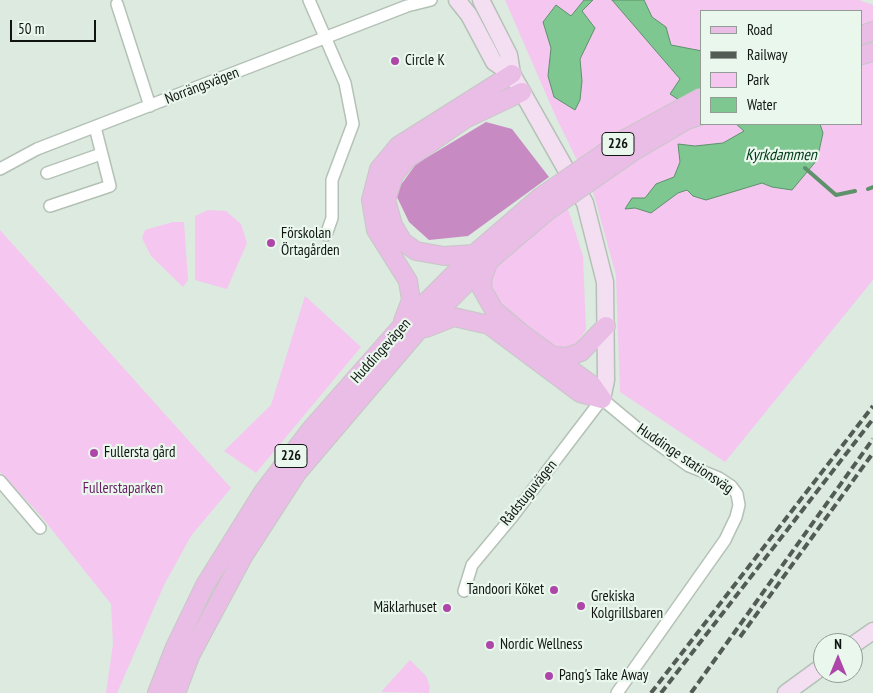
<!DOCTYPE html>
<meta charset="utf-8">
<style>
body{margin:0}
#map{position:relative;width:873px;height:693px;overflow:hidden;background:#dceadf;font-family:"PT Sans Narrow",sans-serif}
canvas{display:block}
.legend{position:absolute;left:700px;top:10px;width:162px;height:115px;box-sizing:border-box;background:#e9f7ec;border:1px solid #939d95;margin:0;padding:6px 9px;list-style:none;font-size:15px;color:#111512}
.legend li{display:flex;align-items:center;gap:10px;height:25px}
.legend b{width:25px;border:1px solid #939d95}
.north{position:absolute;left:813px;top:633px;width:50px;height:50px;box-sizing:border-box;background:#e9f7ec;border:1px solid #939d95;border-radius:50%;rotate:0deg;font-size:14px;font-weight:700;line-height:20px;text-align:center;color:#111512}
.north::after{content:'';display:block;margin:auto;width:18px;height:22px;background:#ae46a9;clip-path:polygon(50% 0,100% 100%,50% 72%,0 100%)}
.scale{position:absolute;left:10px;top:20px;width:86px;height:22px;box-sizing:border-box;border:2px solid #111512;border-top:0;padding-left:6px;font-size:15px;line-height:18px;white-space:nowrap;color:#111512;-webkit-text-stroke:4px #e9f7ec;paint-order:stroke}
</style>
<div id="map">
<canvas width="873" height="693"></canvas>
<ul class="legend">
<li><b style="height:6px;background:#eabde6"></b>Road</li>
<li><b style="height:6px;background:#535b55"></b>Railway</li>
<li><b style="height:14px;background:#f5c6f0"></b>Park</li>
<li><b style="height:14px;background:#7ec791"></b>Water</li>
</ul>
<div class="north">N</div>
<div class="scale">50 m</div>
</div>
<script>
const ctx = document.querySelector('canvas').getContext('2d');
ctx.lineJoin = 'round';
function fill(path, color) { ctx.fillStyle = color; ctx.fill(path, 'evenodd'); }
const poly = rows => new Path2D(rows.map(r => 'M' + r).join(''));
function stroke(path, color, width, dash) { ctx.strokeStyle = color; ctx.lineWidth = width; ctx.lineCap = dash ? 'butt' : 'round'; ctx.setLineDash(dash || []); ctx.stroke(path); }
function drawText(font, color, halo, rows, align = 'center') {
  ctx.font = font + ' "PT Sans Narrow",sans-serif'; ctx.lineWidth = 4.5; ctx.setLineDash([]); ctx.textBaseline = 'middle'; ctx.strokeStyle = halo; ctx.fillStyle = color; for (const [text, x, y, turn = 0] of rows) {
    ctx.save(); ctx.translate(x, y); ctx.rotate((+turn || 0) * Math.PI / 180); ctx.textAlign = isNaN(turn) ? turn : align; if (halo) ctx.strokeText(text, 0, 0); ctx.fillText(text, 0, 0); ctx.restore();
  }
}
fill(poly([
 [505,0,859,0,873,5,873,280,725,462,620,392,616,275,594,195,556,117],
 [702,11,862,11,862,124,702,124],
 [567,206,583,256,586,330,574,346,557,348,497,302,489,285,495,268],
 [208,210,226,211,241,224,247,243,227,289,195,280,195,216],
 [173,222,184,222,188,280,183,287,151,256,142,238,145,230],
 [0,230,231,488,191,536,164,585,117,693,106,693,113,644,111,604,41,516,0,472],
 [305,296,361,347,256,473,224,451,271,405],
 [410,660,426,676,430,687,429,693,381,692]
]), '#f5c6f0');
fill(poly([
 [486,122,512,129,549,177,468,236,429,240,409,222,395,193,416,164]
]), '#c88ac3');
const water = poly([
 [584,0,593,0,582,11,595,28,580,59,582,81,580,100,575,110,554,97,548,76,551,48,543,22,556,5,571,16,584,0],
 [612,0,644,0,652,17,666,27,671,45,702,51,702,110,690,107,670,94,680,79,612,0],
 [736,124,820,124,823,133,817,160,792,190,772,187,762,183,706,200,693,196,687,190,678,193,651,213,635,208,625,209,632,198,645,198,656,184,674,177,680,162,678,144,695,146,723,143,744,131,736,124]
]);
fill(water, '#7ec791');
stroke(water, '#5d926b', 1);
stroke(poly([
 [805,168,836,195,855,191],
 [868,189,873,187]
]), '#5d926b', 4);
const street = poly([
 [309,0,345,83,353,124,332,180,332,218,326,235],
 [117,4,150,106],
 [0,169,37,149,407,6,431,0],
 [47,173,101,154],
 [50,206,110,186,95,127],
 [0,481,40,528],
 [464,591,472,565,512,517,602,399,643,433,689,466,719,478,731,486,737,494,739,505,736,517,725,540,617,693]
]);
const secondary = poly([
 [457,0,469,15,494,62,512,74],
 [481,0,509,55,512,74,585,203,605,282,606,380,602,399],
 [853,645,873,631],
 [786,693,823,666]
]);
const primary = poly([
 [862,35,873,31],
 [862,55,873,52],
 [474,254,444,256,416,251,403,242,393,225,386,200,394,175,407,159,465,119,522,92],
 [488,263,483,277,482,289,494,310,520,332,592,385,602,399],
 [403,321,411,300,408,281,376,230,371,200,379,169,398,146,512,74],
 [426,328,454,317,489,325,580,393,602,399],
 [554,356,567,357,581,352,606,326],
 [157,693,175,647,205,585,263,492,311,429,400,328,474,254,539,198],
 [176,693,191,654,244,555,297,473,417,332,489,261,549,210]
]);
stroke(street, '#b4c1b6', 14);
stroke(secondary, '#b4c1b6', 19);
stroke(primary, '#c6c7c6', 20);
stroke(street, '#fff', 11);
stroke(secondary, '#f4def2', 16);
stroke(primary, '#eabde6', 18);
stroke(poly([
 [740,637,873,453],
 [651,693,873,406],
 [661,693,873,419],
 [691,693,873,439]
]), '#535b55', 4, [8, 4]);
const primaryBridge = poly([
 [539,198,623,140,702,97],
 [549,210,631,153,687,120,702,115]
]);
stroke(primaryBridge, '#c6c7c6', 20, []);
stroke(primaryBridge, '#eabde6', 18);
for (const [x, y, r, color] of [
 [395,61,5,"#ae46a9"],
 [271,243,5,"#ae46a9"],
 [94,453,5,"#ae46a9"],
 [554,590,5,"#ae46a9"],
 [581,606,5,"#ae46a9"],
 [447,608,5,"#ae46a9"],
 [490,645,5,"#ae46a9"],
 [549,676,5,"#ae46a9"]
]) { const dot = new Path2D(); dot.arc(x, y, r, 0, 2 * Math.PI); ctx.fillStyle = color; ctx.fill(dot); stroke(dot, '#e9f7ec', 2); }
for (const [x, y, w] of [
 [618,144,32],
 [291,456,32]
]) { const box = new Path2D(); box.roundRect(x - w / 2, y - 11.5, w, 23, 4); ctx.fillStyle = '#e9f7ec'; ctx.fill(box); stroke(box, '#111512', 1); }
drawText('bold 14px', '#111512', null, [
 ["226",618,144],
 ["226",291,456]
]);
drawText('15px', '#111512', '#e9f7ec', [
 ["Circle K",405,61],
 ["Förskolan",281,234],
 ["Örtagården",281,251],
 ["Fullersta gård",104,453],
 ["Tandoori Köket",544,590,"right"],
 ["Grekiska",591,597],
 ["Kolgrillsbaren",591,614],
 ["Mäklarhuset",437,608,"right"],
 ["Nordic Wellness",500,645],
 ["Pang's Take Away",559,676]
], 'left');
drawText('15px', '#111512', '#e9f7ec', [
 ["Norrängsvägen",202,86,-21],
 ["Huddingevägen",381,351,-48],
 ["Huddinge stationsväg",685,459,34],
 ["Rådstuguvägen",529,493,-51]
]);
drawText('15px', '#681d64', '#e9f7ec', [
 ["Fullerstaparken",123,489]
]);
drawText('italic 16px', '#003b18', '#e9f7ec', [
 ["Kyrkdammen",781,155]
]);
</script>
